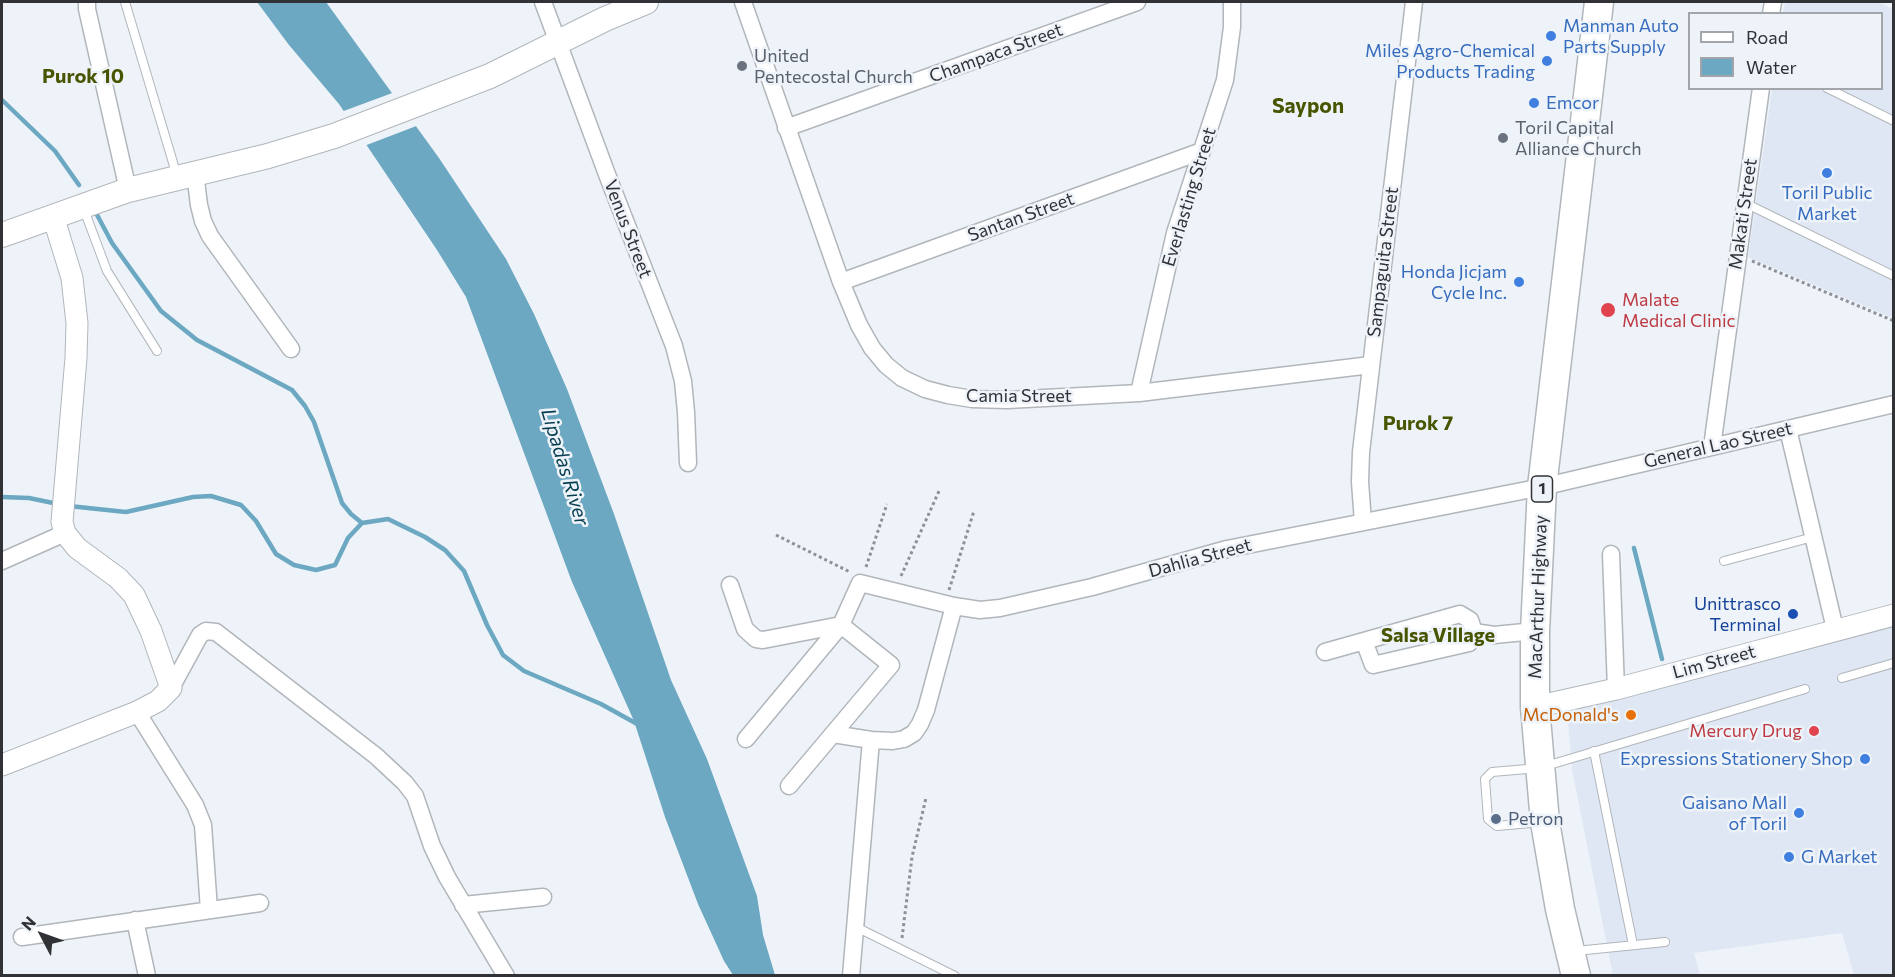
<!DOCTYPE html>
<style>
body{margin:0}
#map{position:relative;width:1895px;height:977px;overflow:hidden;background:#eef3f9;font-family:Commissioner,sans-serif}
canvas{display:block}
.frame{position:absolute;inset:0;border:3px solid #313235;pointer-events:none}
.legend{position:absolute;left:1688px;top:12px;width:195px;height:78px;box-sizing:border-box;background:#eef3f9;border:2px solid #a2a6ab;margin:0;padding:8px 10px;list-style:none;font-size:18px;color:#313235}
.legend li{display:flex;align-items:center;gap:12px;height:30px}
.legend b{width:30px;border:2px solid #a2a6ab}
.north{position:absolute;left:12px;top:905px;width:60px;height:60px;-webkit-text-stroke:4px #eef3f9;paint-order:stroke;rotate:311deg;font-size:16px;font-weight:700;line-height:24px;text-align:center;color:#313235}
.north::after{content:'';display:block;margin:auto;width:21px;height:27px;background:#313235;clip-path:polygon(50% 0,100% 100%,50% 72%,0 100%)}
</style>
<div id="map">
<canvas width="1895" height="977"></canvas>
<div class="frame"></div>
<ul class="legend">
<li><b style="height:8px;background:#fff"></b>Road</li>
<li><b style="height:16px;background:#6ca8c1"></b>Water</li>
</ul>
<div class="north">N</div>
</div>
<script>
const ctx = document.querySelector('canvas').getContext('2d');
ctx.lineJoin = 'round';
function fill(path, color) { ctx.fillStyle = color; ctx.fill(path, 'evenodd'); }
const poly = rows => new Path2D(rows.map(r => 'M' + r).join(''));
function stroke(path, color, width, dash) { ctx.strokeStyle = color; ctx.lineWidth = width; ctx.lineCap = dash ? 'butt' : 'round'; ctx.setLineDash(dash || []); ctx.stroke(path); }
function drawText(font, color, halo, rows, align = 'center') {
  ctx.font = font + ' Commissioner,sans-serif'; ctx.lineWidth = 5; ctx.setLineDash([]); ctx.textBaseline = 'middle'; ctx.strokeStyle = halo; ctx.fillStyle = color; for (const [text, x, y, turn = 0] of rows) {
    ctx.save(); ctx.translate(x, y); ctx.rotate((+turn || 0) * Math.PI / 180); ctx.textAlign = isNaN(turn) ? turn : align; if (halo) ctx.strokeText(text, 0, 0); ctx.fillText(text, 0, 0); ctx.restore();
  }
}
fill(poly([
 [1785,2,1879,2,1893,9,1893,318,1748,257,1772,89,1882,88,1882,14,1783,13],
 [1893,626,1893,975,1854,975,1842,933,1694,953,1700,975,1613,975,1572,769,1567,710]
]), '#dee7f3');
fill(poly([
 [257,2,326,2,439,158,506,259,534,314,567,389,614,514,671,680,707,759,757,896,763,935,775,975,733,975,724,961,698,904,665,817,634,721,572,582,466,297,437,250,339,104,289,45]
]), '#6ca8c1');
fill(poly([
 [395,92,419,125,364,146,341,112]
]), '#eef3f9');
stroke(poly([
 [2,100,55,151,79,185],
 [95,211,112,243,161,311,197,340,292,390,305,406,314,422,342,503,351,514,362,523],
 [2,497,29,498,58,504],
 [69,506,126,512,193,497,211,496,241,505,256,521,276,554,294,565,316,570,335,565,348,538,362,523,388,519,425,537,445,550,464,571,487,625,503,655,524,671,601,704,639,725],
 [1634,548,1662,659]
]), '#6ca8c1', 4.5);
const service = poly([
 [125,2,177,176],
 [1827,88,1894,121],
 [1745,203,1894,276],
 [83,207,107,271,157,351],
 [1724,561,1813,537],
 [1842,678,1894,663],
 [1594,751,1633,945],
 [1542,822,1497,826,1488,819,1485,779,1492,772,1539,768,1805,689],
 [854,926,955,976],
 [1576,951,1665,942]
]);
const minor = poly([
 [87,2,87,9,128,190],
 [543,2,608,177,674,346,683,381,686,412,688,463],
 [743,2,841,282,859,325,872,348,886,365,902,378,925,389,948,395,972,399,1007,400,1139,393,1371,365],
 [1771,14,1773,2],
 [786,128,1137,2],
 [195,173,199,205,203,221,210,236,291,349],
 [841,282,1202,151],
 [1139,393,1175,233,1225,80,1232,27,1232,2],
 [1788,429,1835,629],
 [1712,447,1761,88],
 [1363,522,1360,482,1361,452,1414,2],
 [1611,554,1616,689],
 [2,561,65,533],
 [730,585,745,629,756,639,763,640,841,625,891,665,789,786],
 [1364,641,1373,665,1469,643,1474,632],
 [1325,652,1460,614,1470,620,1474,632,1494,635,1535,631],
 [171,688,200,635,206,631,216,632,376,756,405,783,415,796,432,846,447,877,506,976],
 [137,712,195,805,203,825,209,910],
 [833,734,871,740,893,741,904,739,914,733,920,724,926,710,954,606],
 [746,739,841,625,860,583,954,606,980,610,1000,608,1092,587,1227,549,1542,487,1894,404],
 [463,905,543,897],
 [135,920,147,976],
 [22,937,260,903],
 [851,976,871,740]
]);
const tertiary = poly([
 [1535,707,1616,689,1894,615],
 [2,765,137,712,158,701,171,688,151,631,134,595,118,578,77,548,65,533,62,522,76,358,77,323,72,278,53,216]
]);
const secondary = poly([
 [2,235,128,190,268,156,334,136,490,76,605,19,646,2]
]);
const trunk = poly([
 [1576,976,1560,909,1545,822,1535,707,1535,631,1542,487,1599,2]
]);
stroke(service, '#b1b6bb', 10);
stroke(minor, '#b1b6bb', 19);
stroke(tertiary, '#b1b6bb', 23);
stroke(secondary, '#b1b6bb', 26);
stroke(trunk, '#b1b6bb', 31);
stroke(poly([
 [1752,261,1894,321],
 [776,535,850,572],
 [866,567,887,504],
 [901,576,939,491],
 [949,590,974,511],
 [902,938,912,857,926,798]
]), '#8e9196', 3, [3, 3]);
stroke(service, '#fff', 8);
stroke(minor, '#fff', 16);
stroke(tertiary, '#fff', 21);
stroke(secondary, '#fff', 24);
stroke(trunk, '#fff', 28);
for (const [x, y, r, color] of [
 [1551,36,6,"#3f7fe0"],
 [1547,61,6,"#3f7fe0"],
 [742,66,6,"#6b7280"],
 [1534,103,6,"#3f7fe0"],
 [1503,138,6,"#6b7280"],
 [1827,173,6,"#3f7fe0"],
 [1519,282,6,"#3f7fe0"],
 [1608,310,8,"#e0444e"],
 [1793,614,6,"#1a4fb4"],
 [1631,715,6,"#e8710a"],
 [1814,731,6,"#e0444e"],
 [1865,759,6,"#3f7fe0"],
 [1799,813,6,"#3f7fe0"],
 [1496,819,6,"#5c6f8a"],
 [1789,857,6,"#3f7fe0"]
]) { const dot = new Path2D(); dot.arc(x, y, r, 0, 2 * Math.PI); ctx.fillStyle = color; ctx.fill(dot); stroke(dot, '#eef3f9', 2); }
for (const [x, y, w] of [
 [1542,489,21]
]) { const box = new Path2D(); box.roundRect(x - w / 2, y - 13, w, 26, 4.5); ctx.fillStyle = '#eef3f9'; ctx.fill(box); stroke(box, '#313235', 1.5); }
drawText('bold 16px', '#313235', null, [
 ["1",1542,489]
]);
drawText('18px', '#366cbe', '#eef3f9', [
 ["Manman Auto",1563,26,"left"],
 ["Parts Supply",1563,47,"left"],
 ["Miles Agro-Chemical",1535,51],
 ["Products Trading",1535,72],
 ["Emcor",1546,103,"left"],
 ["Toril Public",1827,193,"center"],
 ["Market",1827,214,"center"],
 ["Honda Jicjam",1507,272],
 ["Cycle Inc.",1507,293],
 ["Expressions Stationery Shop",1853,759],
 ["Gaisano Mall",1787,803],
 ["of Toril",1787,824],
 ["G Market",1801,857,"left"]
], 'right');
drawText('18px', '#313235', '#eef3f9', [
 ["Champaca Street",996,53,-20],
 ["Everlasting Street",1189,197,-73],
 ["Makati Street",1743,214,-82],
 ["Santan Street",1021,217,-20],
 ["Venus Street",628,229,69],
 ["Sampaguita Street",1383,262,-83],
 ["Camia Street",1019,396],
 ["General Lao Street",1718,445,-13],
 ["Dahlia Street",1200,558,-15],
 ["MacArthur Highway",1538,597,-88],
 ["Lim Street",1714,662,-15]
]);
drawText('18px', '#5b616d', '#eef3f9', [
 ["United",754,56],
 ["Pentecostal Church",754,77],
 ["Toril Capital",1515,128],
 ["Alliance Church",1515,149]
], 'left');
drawText('18px', '#be3a42', '#eef3f9', [
 ["Malate",1622,300],
 ["Medical Clinic",1622,321],
 ["Mercury Drug",1802,731,"right"]
], 'left');
drawText('18px', '#164399', '#eef3f9', [
 ["Unittrasco",1781,604],
 ["Terminal",1781,625]
], 'right');
drawText('18px', '#c56008', '#eef3f9', [
 ["McDonald's",1619,715]
], 'right');
drawText('18px', '#4e5e75', '#eef3f9', [
 ["Petron",1508,819]
], 'left');
drawText('bold 20px', '#485500', '#eef3f9', [
 ["Purok 10",83,76],
 ["Purok 7",1418,423],
 ["Salsa Village",1438,635]
]);
drawText('italic 20px', '#063e50', '#eef3f9', [
 ["Lipadas River",565,467,73]
]);
drawText('bold 21px', '#485500', '#eef3f9', [
 ["Saypon",1308,106]
]);
</script>
